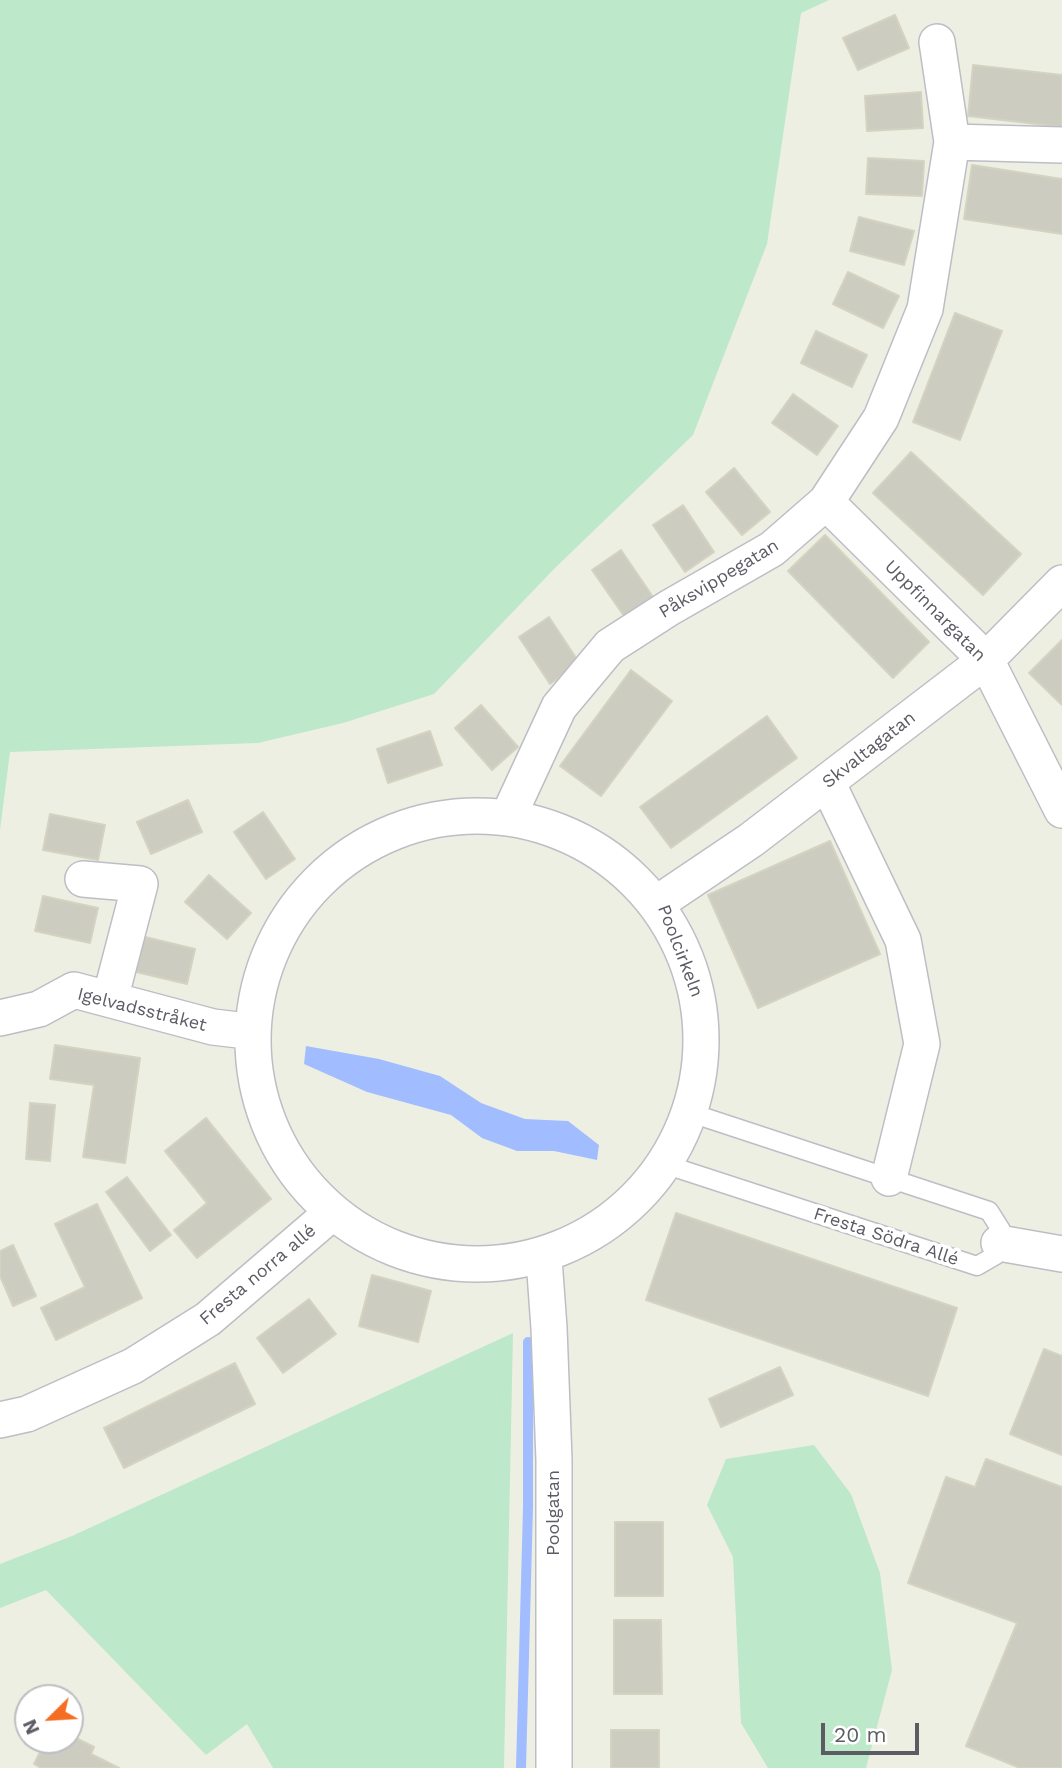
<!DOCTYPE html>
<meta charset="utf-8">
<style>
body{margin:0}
#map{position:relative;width:1062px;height:1768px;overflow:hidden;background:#eeefe3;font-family:"Work Sans",sans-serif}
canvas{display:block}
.north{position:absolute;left:14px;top:1684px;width:70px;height:70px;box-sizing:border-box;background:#fff;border:2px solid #bdbec1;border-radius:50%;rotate:246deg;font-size:19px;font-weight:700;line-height:28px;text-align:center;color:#5b5c64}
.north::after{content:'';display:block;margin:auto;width:24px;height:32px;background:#f46d23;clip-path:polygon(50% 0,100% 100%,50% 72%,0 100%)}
.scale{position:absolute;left:821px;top:1723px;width:98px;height:32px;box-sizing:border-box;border:4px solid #5b5c64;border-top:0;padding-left:9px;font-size:21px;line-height:24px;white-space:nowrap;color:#5b5c64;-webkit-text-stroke:5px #fff;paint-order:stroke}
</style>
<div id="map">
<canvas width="1062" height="1768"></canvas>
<div class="north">N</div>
<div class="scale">20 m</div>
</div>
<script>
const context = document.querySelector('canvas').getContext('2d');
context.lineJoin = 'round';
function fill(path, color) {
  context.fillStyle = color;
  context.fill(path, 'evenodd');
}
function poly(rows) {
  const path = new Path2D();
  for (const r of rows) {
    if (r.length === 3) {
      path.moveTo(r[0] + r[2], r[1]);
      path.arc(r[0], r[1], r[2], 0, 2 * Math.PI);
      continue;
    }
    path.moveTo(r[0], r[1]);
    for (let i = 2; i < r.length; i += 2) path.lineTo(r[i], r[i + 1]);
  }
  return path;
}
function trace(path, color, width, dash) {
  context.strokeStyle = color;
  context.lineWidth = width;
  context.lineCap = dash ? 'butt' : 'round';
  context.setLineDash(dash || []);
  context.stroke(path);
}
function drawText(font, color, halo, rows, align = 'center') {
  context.font = font + ' "Work Sans",sans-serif';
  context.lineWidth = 7;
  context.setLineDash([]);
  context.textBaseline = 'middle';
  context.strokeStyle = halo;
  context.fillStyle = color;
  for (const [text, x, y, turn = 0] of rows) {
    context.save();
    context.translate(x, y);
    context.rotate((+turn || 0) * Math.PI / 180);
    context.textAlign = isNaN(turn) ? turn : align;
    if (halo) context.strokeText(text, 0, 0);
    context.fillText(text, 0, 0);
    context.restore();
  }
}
fill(poly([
 [0,0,829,0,801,13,767,244,693,435,555,568,434,694,343,723,258,743,10,752,0,830],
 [513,1333,504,1768,273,1768,247,1724,206,1755,46,1590,0,1608,0,1564,72,1536],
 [814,1445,851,1494,880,1573,892,1670,866,1768,768,1768,741,1723,733,1557,707,1505,726,1459]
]), '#bde8c9');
fill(poly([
 [306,1046,379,1059,440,1076,481,1103,525,1119,568,1121,599,1145,597,1160,554,1151,517,1151,482,1138,451,1115,367,1092,304,1064]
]), '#a2bdff');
trace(poly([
 [521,1768,528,1507,528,1342]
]), '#a2bdff', 10);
const building = poly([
 [895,15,909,48,858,70,843,38,895,15],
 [973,65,1062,75,1062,127,968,116,973,65],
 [921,92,923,128,867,131,865,96,921,92],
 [868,158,924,161,922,196,866,194,868,158],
 [972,165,1062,179,1062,234,964,219,972,165],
 [859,217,914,231,904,265,850,251,859,217],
 [848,272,899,296,883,328,833,304,848,272],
 [955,313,1002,331,960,440,913,422,955,313],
 [816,331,867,355,852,387,801,363,816,331],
 [793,394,838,426,817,455,772,423,793,394],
 [911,452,1021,554,983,595,873,493,911,452],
 [734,468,770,512,742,535,706,492,734,468],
 [683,505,714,552,685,572,653,525,683,505],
 [825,535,929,642,893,678,788,571,825,535],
 [621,550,653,597,624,616,592,570,621,550],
 [549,617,580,664,550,684,519,637,549,617],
 [1062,640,1062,705,1029,673,1062,640],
 [631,670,672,701,601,796,560,766,631,670],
 [481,705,518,747,492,770,455,728,481,705],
 [767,716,797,758,671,848,640,807,767,716],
 [430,731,442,765,388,783,377,749,430,731],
 [188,800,202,832,151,854,137,822,188,800],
 [263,812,295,859,266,879,234,832,263,812],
 [50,814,105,825,98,860,43,850,50,814],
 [830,841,880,954,758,1008,708,895,830,841],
 [209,875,251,913,227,939,185,902,209,875],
 [43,896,98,908,90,943,35,931,43,896],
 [141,936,195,949,187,984,132,971,141,936],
 [55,1045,140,1058,125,1163,83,1157,94,1085,50,1079,55,1045],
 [30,1103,55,1105,50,1161,26,1159,30,1103],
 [206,1118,271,1199,197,1258,174,1230,207,1203,165,1151,206,1118],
 [127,1177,171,1235,150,1251,106,1192,127,1177],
 [97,1204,142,1298,56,1340,41,1308,85,1287,55,1224,97,1204],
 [676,1213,957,1308,928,1396,646,1300,676,1213],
 [13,1245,36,1296,13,1306,0,1276,0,1251,13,1245],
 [372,1275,431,1291,418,1342,359,1326,372,1275],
 [309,1299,336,1334,283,1373,257,1338,309,1299],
 [1044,1349,1062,1356,1062,1455,1010,1434,1044,1349],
 [235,1363,255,1404,124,1468,104,1428,235,1363],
 [780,1367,793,1395,721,1427,709,1399,780,1367],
 [986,1459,1062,1487,1062,1768,1020,1768,966,1746,1017,1623,908,1583,946,1477,975,1487,986,1459],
 [615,1522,663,1522,663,1596,615,1596,615,1522],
 [614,1620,661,1620,662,1694,614,1694,614,1620],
 [611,1730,659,1730,659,1768,611,1768,611,1730],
 [70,1735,94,1747,91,1754,119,1768,41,1768,34,1764,46,1740,70,1740,70,1735]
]);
fill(building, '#cdccc1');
trace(building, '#d4d3c1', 2);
const service = poly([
 [664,1164,977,1266,996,1255,1001,1230,989,1211,685,1111]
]);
const minor = poly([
 [952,142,1062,145],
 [826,502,986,660,1062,810],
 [827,782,903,940,922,1044,889,1178],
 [509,815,559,707,610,646,669,608,772,549,826,502,881,418,925,309,952,142,937,42],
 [477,1040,224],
 [83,879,140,884,110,999],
 [662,900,751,840,986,660,1062,583],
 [0,1018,39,1009,74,990,213,1027,247,1031],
 [999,1243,1062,1254],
 [544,1259,549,1328,554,1460,554,1768],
 [0,1420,27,1414,133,1366,208,1319,327,1217]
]);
trace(service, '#bdbec5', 21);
trace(minor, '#bdbec5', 38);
trace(service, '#fff', 18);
trace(minor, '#fff', 35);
drawText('18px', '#5b5c64', '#fff', [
 ["Påksvippegatan",719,579,-31],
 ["Uppfinnargatan",935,611,45],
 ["Skvaltagatan",869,750,-38],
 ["Poolcirkeln",680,951,69],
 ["Igelvadsstråket",142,1010,14],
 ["Fresta Södra Allé",886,1237,18],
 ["Fresta norra allé",258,1275,-40],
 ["Poolgatan",554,1513,-90]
]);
</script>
